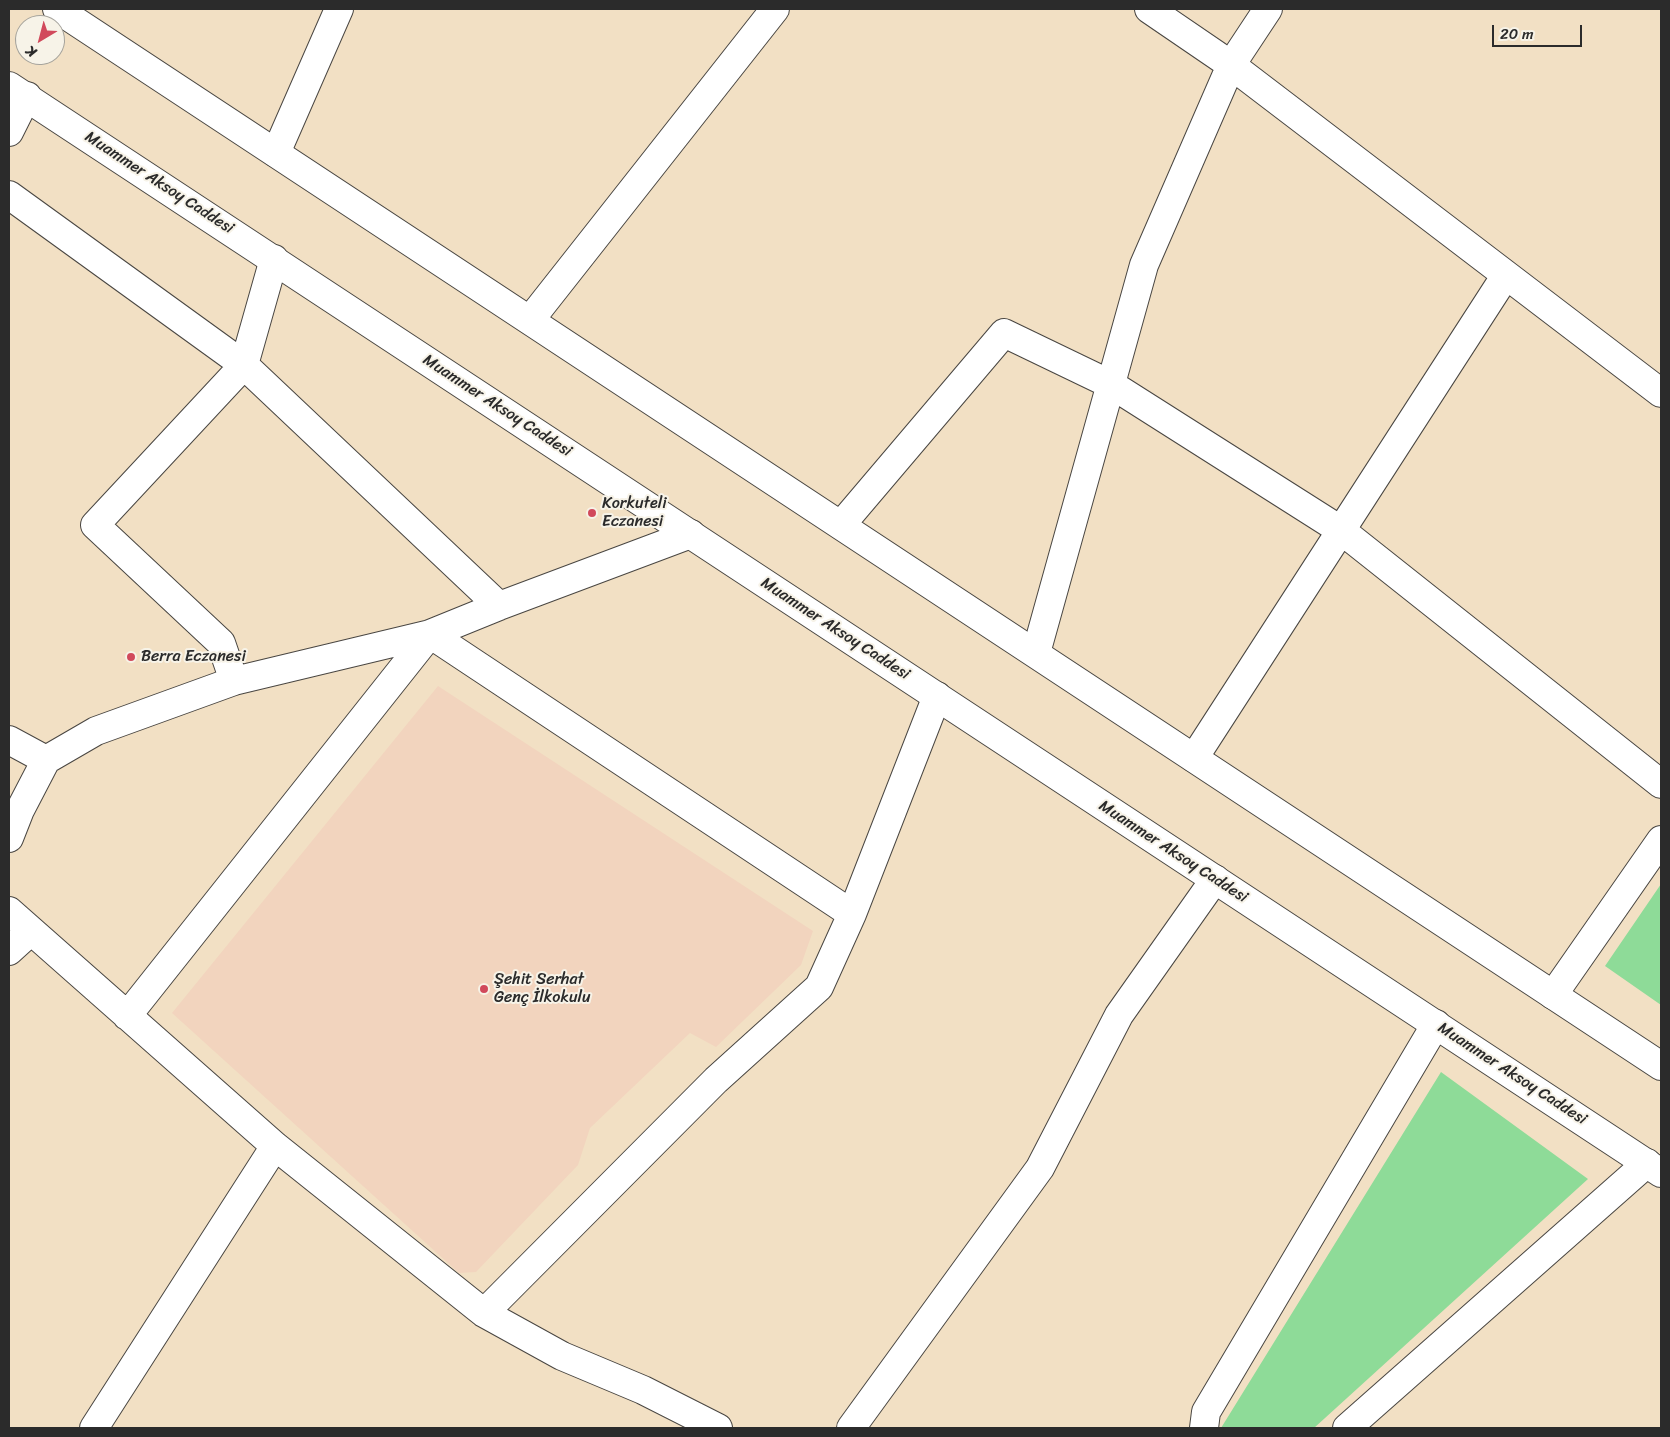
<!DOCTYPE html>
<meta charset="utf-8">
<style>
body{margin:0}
#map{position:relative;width:1670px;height:1437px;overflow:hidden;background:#f2e0c4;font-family:Sriracha,sans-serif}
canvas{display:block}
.frame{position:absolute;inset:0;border:10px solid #2b2b2b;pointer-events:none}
.north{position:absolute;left:15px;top:15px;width:50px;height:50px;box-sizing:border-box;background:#f7f3e8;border:1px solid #a5a39c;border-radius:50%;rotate:217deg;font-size:14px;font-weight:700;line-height:20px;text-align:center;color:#2b2b2b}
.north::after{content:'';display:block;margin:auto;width:18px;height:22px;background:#d1495b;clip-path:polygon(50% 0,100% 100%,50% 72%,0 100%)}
.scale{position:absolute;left:1492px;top:25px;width:90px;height:22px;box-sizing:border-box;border:2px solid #2b2b2b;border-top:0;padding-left:6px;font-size:15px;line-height:18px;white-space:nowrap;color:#2b2b2b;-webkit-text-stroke:4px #f7f3e8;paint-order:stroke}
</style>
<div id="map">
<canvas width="1670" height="1437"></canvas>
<div class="frame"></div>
<div class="north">K</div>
<div class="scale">20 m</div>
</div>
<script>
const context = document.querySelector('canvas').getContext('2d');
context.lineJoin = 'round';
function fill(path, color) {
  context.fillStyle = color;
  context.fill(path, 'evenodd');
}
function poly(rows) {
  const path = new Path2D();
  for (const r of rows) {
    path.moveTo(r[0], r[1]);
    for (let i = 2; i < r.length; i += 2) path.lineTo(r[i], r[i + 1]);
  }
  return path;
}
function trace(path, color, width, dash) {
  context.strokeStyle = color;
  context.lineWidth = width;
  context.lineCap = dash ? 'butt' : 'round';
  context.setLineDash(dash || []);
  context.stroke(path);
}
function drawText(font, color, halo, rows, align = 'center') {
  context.font = font + ' Sriracha,sans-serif';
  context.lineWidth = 4;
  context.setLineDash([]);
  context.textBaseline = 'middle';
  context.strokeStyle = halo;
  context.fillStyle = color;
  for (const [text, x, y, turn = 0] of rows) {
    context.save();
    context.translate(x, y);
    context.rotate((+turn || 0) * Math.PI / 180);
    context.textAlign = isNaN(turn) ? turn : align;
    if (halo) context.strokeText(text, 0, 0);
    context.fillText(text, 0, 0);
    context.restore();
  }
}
fill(poly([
 [438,686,813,931,801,965,716,1047,690,1033,590,1128,578,1165,476,1272,459,1273,172,1013]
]), '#f2d4be');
fill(poly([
 [1661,884,1661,1005,1605,966],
 [1441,1072,1588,1179,1314,1428,1221,1428]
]), '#8edb98');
const minor = poly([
 [1149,9,1231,65,1661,393],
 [9,132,27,96],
 [276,153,339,9],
 [9,195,244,365,274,259],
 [530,320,775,9],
 [841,525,1004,333,1112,385,1342,531,1661,784],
 [1036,653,1144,265,1231,65,1268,9],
 [234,681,221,643,95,525,244,365,499,606],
 [9,740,46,760],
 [1194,758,1506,275],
 [9,838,20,810,46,760,96,731,234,681,430,634,499,606,691,534],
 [9,911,275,1146,484,1313,562,1356,643,1390,718,1428],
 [9,951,31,931],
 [1553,995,1661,840],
 [127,1016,430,634,852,914],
 [484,1313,716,1080,819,987,852,914,937,696],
 [94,1428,275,1146],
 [851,1428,1040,1168,1119,1015,1215,879],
 [1204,1428,1206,1412,1436,1024],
 [1347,1428,1647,1163]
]);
const secondary = poly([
 [57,9,1661,1066],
 [9,86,1661,1173]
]);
trace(minor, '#494642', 30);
trace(secondary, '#494642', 30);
trace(minor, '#fff', 28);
trace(secondary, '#fff', 28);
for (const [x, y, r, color] of [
 [592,513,5,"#d1495b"],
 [131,657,5,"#d1495b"],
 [484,989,5,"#d1495b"]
]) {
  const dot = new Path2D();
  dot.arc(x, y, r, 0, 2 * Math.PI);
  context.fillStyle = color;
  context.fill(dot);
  trace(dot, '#f7f3e8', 2);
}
drawText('16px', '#2b2b2b', '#f7f3e8', [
 ["Muammer Aksoy Caddesi",159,183,33],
 ["Muammer Aksoy Caddesi",497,406,33],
 ["Muammer Aksoy Caddesi",835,629,33],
 ["Muammer Aksoy Caddesi",1173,852,33],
 ["Muammer Aksoy Caddesi",1512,1074,33]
]);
drawText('16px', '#2b2b2b', '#f7f3e8', [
 ["Korkuteli",602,504],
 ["Eczanesi",602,522],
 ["Berra Eczanesi",141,657],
 ["Şehit Serhat",494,980],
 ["Genç İlkokulu",494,998]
], 'left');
</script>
